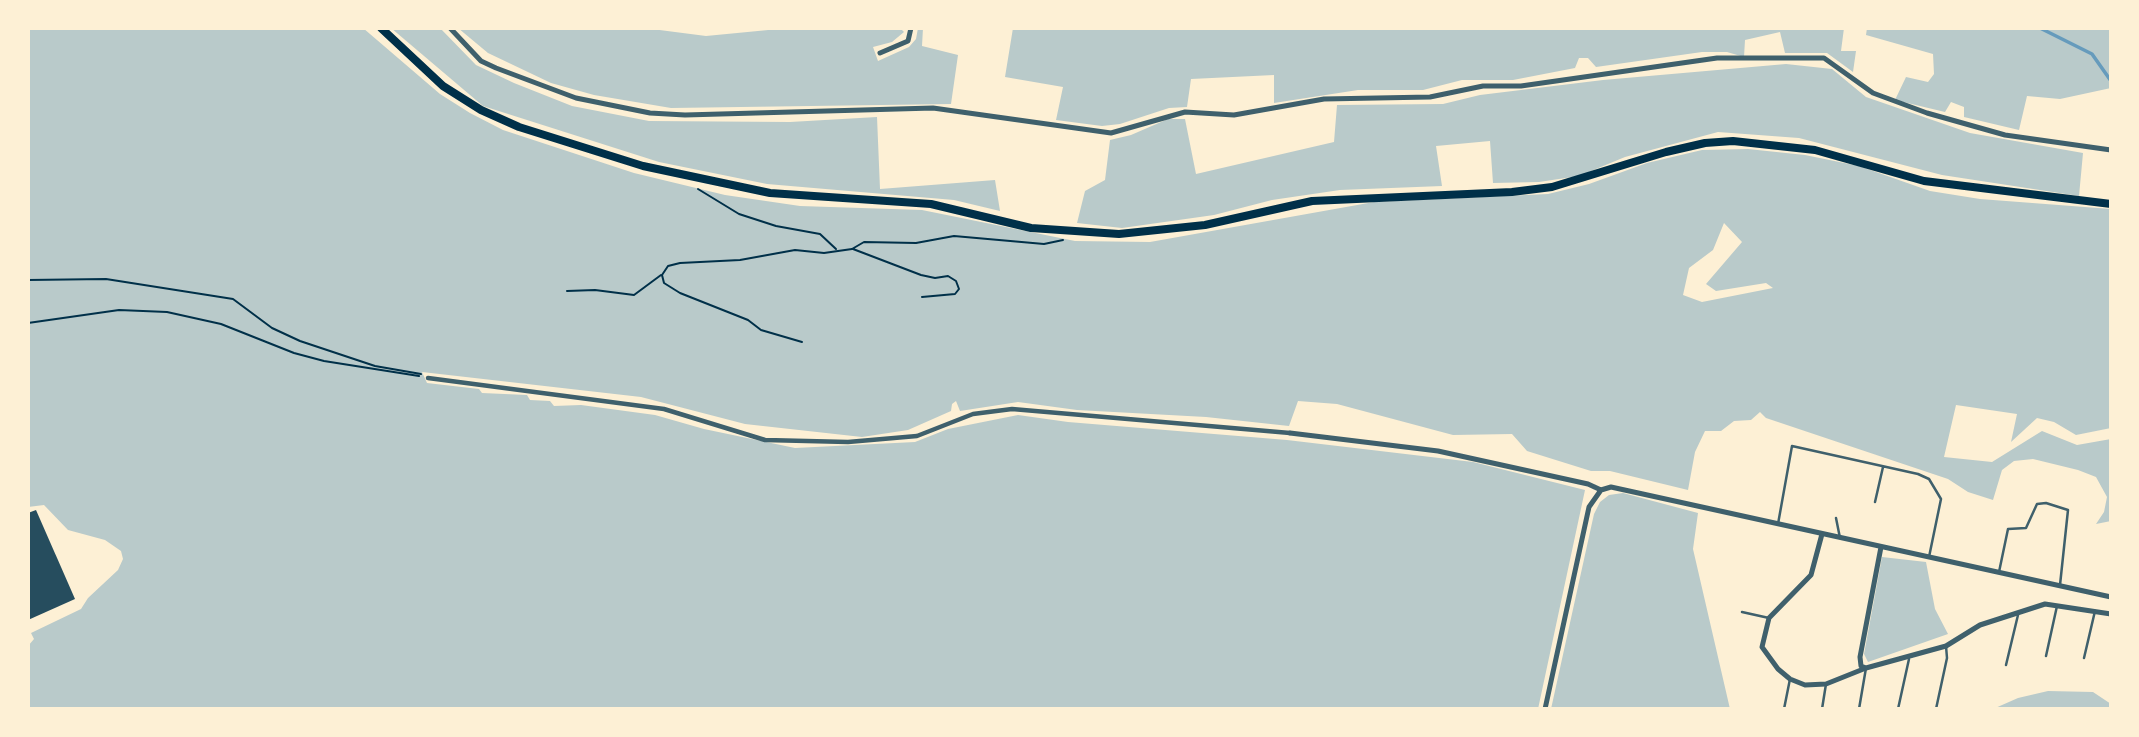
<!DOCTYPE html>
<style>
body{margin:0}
#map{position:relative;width:2139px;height:737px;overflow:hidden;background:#fdf0d5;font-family:"PT Sans Narrow",sans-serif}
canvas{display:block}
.frame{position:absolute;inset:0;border:30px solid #fdf0d5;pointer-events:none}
</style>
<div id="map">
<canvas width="2139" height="737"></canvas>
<div class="frame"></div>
</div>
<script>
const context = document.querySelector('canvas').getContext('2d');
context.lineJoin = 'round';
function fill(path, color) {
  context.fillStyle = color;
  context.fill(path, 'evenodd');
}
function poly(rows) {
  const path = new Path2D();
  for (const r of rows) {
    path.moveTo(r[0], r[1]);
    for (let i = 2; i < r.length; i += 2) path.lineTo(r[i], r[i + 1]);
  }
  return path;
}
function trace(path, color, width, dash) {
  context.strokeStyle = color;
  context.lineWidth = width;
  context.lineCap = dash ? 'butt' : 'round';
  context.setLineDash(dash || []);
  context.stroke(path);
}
fill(poly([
 [28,28,363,28,440,94,470,113,503,130,634,173,725,195,800,206,922,210,1075,241,1150,242,1374,202,1548,194,1589,184,1647,163,1702,150,1748,149,1805,155,1859,166,1930,191,1980,199,2111,209,2111,428,2076,435,2054,422,2037,418,2011,442,2017,414,1956,405,1944,457,1992,462,2042,431,2077,445,2111,439,2111,521,2096,524,2104,512,2107,497,2096,477,2078,470,2033,459,2014,461,2002,470,1993,500,1968,492,1948,479,1766,418,1760,412,1751,420,1734,421,1721,431,1705,431,1695,452,1688,490,1610,471,1591,471,1527,451,1512,434,1453,435,1337,404,1298,401,1289,426,1206,417,1077,410,1018,402,960,411,956,401,952,404,951,411,908,430,862,437,745,424,641,397,422,372,427,383,479,389,482,393,527,395,530,400,550,401,554,406,581,405,655,415,704,429,795,448,915,442,948,429,1018,415,1068,422,1287,440,1473,462,1585,490,1538,709,28,709,28,646,34,639,31,633,81,609,88,598,118,570,123,559,121,551,105,540,68,530,44,505,28,507],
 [1724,223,1742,242,1706,284,1716,291,1766,283,1773,288,1702,302,1683,295,1689,268,1713,250],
 [391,28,440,28,476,65,514,83,572,106,649,121,790,122,877,117,880,189,995,180,1000,211,954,200,767,184,659,162,483,106],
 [458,28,644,28,706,36,789,28,900,28,904,32,892,42,873,47,878,61,909,47,916,39,918,28,923,28,922,46,958,55,951,104,671,108,594,95,551,83,488,53],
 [1013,28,1844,28,1841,51,1856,51,1853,72,1827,53,1785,53,1780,32,1745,40,1744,57,1727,52,1702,52,1596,67,1588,58,1579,58,1575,68,1513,80,1462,80,1423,90,1358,90,1274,103,1274,75,1191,79,1187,107,1169,108,1120,124,1102,126,1056,120,1063,87,1005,77],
 [1867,28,2111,28,2111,88,2060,99,2027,96,2019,130,1964,117,1964,107,1951,102,1945,112,1895,100,1906,77,1928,82,1934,74,1933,54,1866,35],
 [1786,64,1832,69,1866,97,1970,133,2083,153,2079,196,1942,175,1799,138,1718,132,1625,157,1579,176,1539,182,1493,183,1490,141,1436,146,1442,186,1340,190,1272,200,1214,215,1122,228,1077,223,1085,191,1105,180,1110,140,1131,135,1168,119,1185,119,1196,174,1334,142,1337,105,1443,104,1480,95,1603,80],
 [1623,493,1698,513,1693,549,1730,709,1551,709,1594,514,1600,502,1609,495],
 [1882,557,1926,562,1935,609,1948,634,1868,662,1864,654],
 [2048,691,2093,692,2111,704,2111,709,1993,709,2018,698]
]), '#b9caca');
trace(poly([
 [2040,28,2092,54,2111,81]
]), '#669bbc', 3.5);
fill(poly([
 [36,510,75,599,28,620,28,513]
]), '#264d5e');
trace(poly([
 [698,189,739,214,776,226,820,234,836,249],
 [853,249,921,275,935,278,948,276,956,281,959,289,955,294,922,297],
 [28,280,106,279,233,299,272,328,300,341,375,366,421,374],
 [567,291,595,290,634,295,661,275],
 [28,323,119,310,167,312,221,324,294,353,324,361,419,376],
 [802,342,761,330,748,320,680,293,664,283,662,275,668,266,680,263,740,260,795,250,824,253,852,249,864,242,916,243,954,236,1044,244,1063,240]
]), '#003049', 2);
trace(poly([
 [1875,502,1883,467],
 [1836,518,1840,538],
 [1778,524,1792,446,1918,474,1929,479,1941,499,1929,557],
 [1999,572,2008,529,2026,528,2037,504,2046,503,2068,510,2060,585],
 [1742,612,1769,618],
 [2046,656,2057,606],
 [2084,658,2095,611],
 [2006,665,2018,615],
 [1784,709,1790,679],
 [1822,709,1826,684],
 [1859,709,1866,668],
 [1898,709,1909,659],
 [1936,709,1947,658,1946,646]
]), '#3f606c', 2.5);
trace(poly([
 [428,378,664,409,765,440,848,442,917,436,973,414,1012,409,1290,433]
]), '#3f606c', 4.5);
trace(poly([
 [450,28,481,61,496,68,576,98,650,113,685,115,933,108,1111,133,1185,112,1234,115,1324,99,1430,97,1483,86,1521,86,1717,58,1824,58,1873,93,1927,113,2005,135,2111,150],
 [880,53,908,41,911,28],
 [1290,433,1438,451,1588,484,1601,490],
 [1822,534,1811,575,1769,618,1762,647,1778,669,1790,679,1805,685,1826,684,1866,668,1946,646,1980,625,2045,604,2111,614],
 [1866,668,1861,666,1860,657,1881,547],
 [1545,709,1589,507,1601,490,1611,487,2111,597]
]), '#3f606c', 5);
trace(poly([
 [381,28,443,86,481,110,519,127,643,166,770,193,931,204,1031,228,1119,234,1205,225,1312,201,1512,192,1552,187,1666,152,1705,143,1733,141,1815,150,1924,181,2111,204]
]), '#003049', 8);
</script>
